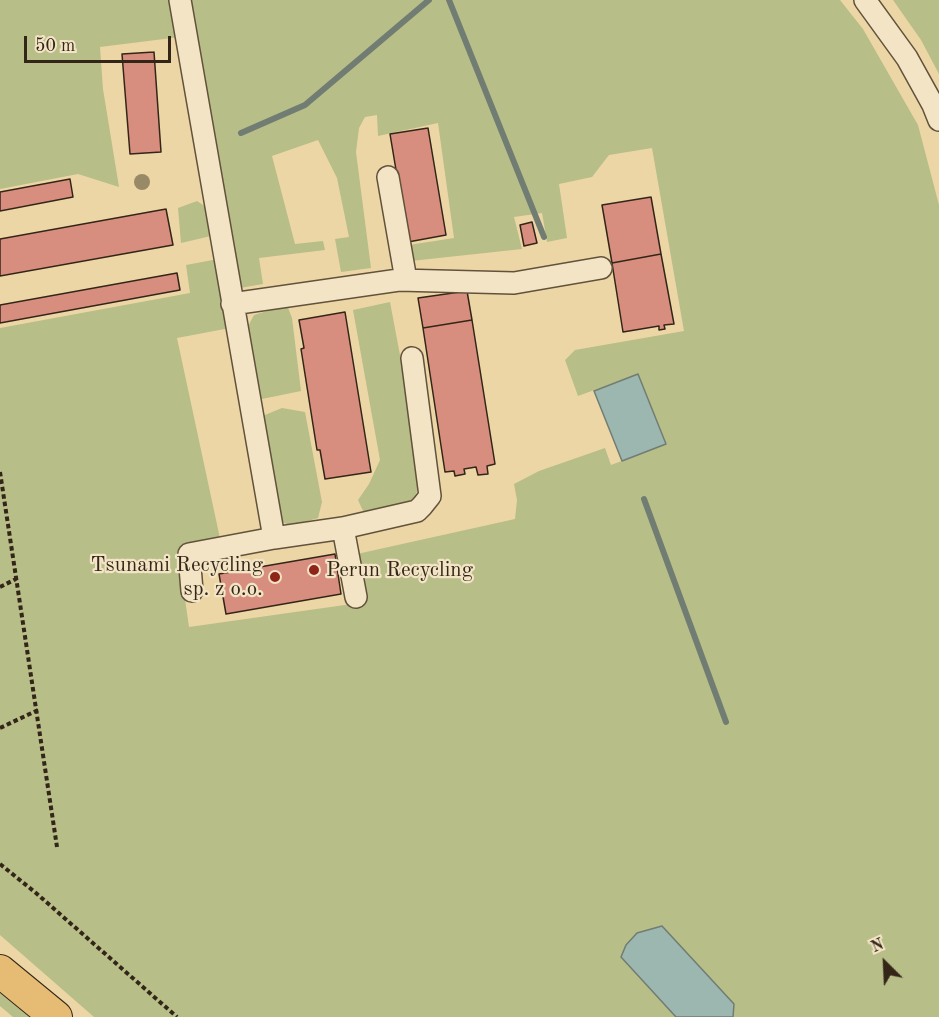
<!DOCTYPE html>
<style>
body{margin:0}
#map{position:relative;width:939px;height:1017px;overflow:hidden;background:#edd6a6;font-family:"Old Standard TT",serif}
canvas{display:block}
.north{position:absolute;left:855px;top:933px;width:60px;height:60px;-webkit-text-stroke:4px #f3e4c5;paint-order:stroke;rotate:336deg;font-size:16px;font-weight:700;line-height:24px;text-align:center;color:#332618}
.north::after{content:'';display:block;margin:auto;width:21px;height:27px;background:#332618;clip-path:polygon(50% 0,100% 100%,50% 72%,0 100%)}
.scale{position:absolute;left:24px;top:36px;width:147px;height:27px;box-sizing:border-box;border:3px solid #332618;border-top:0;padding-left:8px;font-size:18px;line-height:21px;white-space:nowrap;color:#332618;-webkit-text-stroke:4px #f3e4c5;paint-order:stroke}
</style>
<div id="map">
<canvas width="939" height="1017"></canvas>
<div class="north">N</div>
<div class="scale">50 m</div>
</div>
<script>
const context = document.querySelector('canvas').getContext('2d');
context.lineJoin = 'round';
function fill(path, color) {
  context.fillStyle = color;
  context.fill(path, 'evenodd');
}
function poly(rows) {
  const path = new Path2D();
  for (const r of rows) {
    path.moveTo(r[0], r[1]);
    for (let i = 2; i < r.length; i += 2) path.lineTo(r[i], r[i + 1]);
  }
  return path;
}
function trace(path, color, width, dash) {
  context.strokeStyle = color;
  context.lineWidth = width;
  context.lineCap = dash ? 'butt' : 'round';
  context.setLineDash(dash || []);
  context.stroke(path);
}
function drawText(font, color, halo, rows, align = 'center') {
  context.font = font + ' "Old Standard TT",serif';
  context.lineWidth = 4.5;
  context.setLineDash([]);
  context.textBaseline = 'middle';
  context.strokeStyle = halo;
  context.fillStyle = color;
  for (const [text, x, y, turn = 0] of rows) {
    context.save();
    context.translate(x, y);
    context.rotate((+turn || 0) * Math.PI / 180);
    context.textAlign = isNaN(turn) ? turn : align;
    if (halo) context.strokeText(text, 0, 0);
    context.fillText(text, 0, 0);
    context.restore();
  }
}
fill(poly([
 [0,0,173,0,180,37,100,47,103,89,119,187,78,174,0,189],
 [188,0,840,0,863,29,918,125,939,205,939,1017,94,1017,0,935,0,328,190,293,186,265,218,259,230,328,177,338,221,543,178,550,189,627,366,602,357,554,515,519,517,500,514,484,539,471,605,448,611,465,666,444,638,374,578,396,565,360,575,350,684,331,652,148,609,155,592,177,559,184,567,238,547,242,542,213,514,217,522,249,411,261,409,245,454,238,438,123,378,136,377,115,365,117,359,128,356,152,371,268,341,272,335,239,349,237,337,178,318,140,272,156,295,244,323,241,325,250,259,258,263,284,240,288],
 [893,0,939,0,939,74,921,40],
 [197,201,206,207,211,236,181,243,178,208],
 [390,302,423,477,412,503,364,513,358,500,369,484,380,460,353,310],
 [287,305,292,318,301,391,262,399,256,393,245,332,254,315],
 [282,408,305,412,322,502,318,518,291,526,278,520,260,417],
 [0,993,13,1003,29,1017,13,1017,0,1006]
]), '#b7be88');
const water = poly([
 [638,374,666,444,622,461,594,391,638,374],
 [662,926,734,1004,733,1017,676,1017,621,957,626,945,637,933,662,926]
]);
fill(water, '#9bb7af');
trace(water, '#717d73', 1.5);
trace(poly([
 [449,0,544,237],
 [241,133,305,105,429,0],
 [644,499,726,722]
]), '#717d73', 6);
const building = poly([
 [154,52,161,152,130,154,122,54,154,52],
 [428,128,446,235,408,242,390,134,428,128],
 [70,179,73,197,0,211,0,192,70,179],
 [651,197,661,254,612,263,602,205,651,197],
 [166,209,173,245,0,276,0,239,166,209],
 [532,222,537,243,524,246,520,225,532,222],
 [661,254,674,324,664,325,665,329,659,330,659,326,623,332,612,263,661,254],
 [177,273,180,290,0,323,0,305,177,273],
 [467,291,472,320,423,328,418,298,467,291],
 [345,312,371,472,325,479,320,450,317,450,301,349,304,348,299,320,345,312],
 [472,320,495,464,487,466,488,474,478,475,476,467,464,469,465,474,455,476,454,471,445,472,423,328,472,320],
 [335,554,341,594,226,614,219,574,335,554]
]);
fill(building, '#d88e7f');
trace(building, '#332618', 1.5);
const minor = poly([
 [180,0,274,538],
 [865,0,907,58,933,105,939,120],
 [388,177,406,280],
 [232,304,399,280,514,283,601,268],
 [343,528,356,597],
 [192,591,189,554,274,538,343,528,417,511,422,506,430,496,412,358]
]);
const highway = poly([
 [0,971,56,1017]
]);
trace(minor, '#62523c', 24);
trace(highway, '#332618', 34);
trace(poly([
 [0,472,57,847],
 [0,587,16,579],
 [0,728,38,710],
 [0,864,36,893,177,1017]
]), '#332618', 4, [4.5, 3]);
trace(minor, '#f3e4c5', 21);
trace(highway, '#e6bb73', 32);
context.fillStyle = '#998a67';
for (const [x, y] of [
 [142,182]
]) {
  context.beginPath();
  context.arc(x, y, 8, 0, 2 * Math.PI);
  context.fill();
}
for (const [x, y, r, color] of [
 [314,570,6,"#8f2418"],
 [275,577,6,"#8f2418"]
]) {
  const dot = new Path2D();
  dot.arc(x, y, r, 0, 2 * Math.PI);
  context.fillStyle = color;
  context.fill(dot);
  trace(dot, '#f3e4c5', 2);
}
drawText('21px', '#332618', '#f3e4c5', [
 ["Tsunami Recycling",263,565],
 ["sp. z o.o.",263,589],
 ["Perun Recycling",326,570,"left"]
], 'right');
</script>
